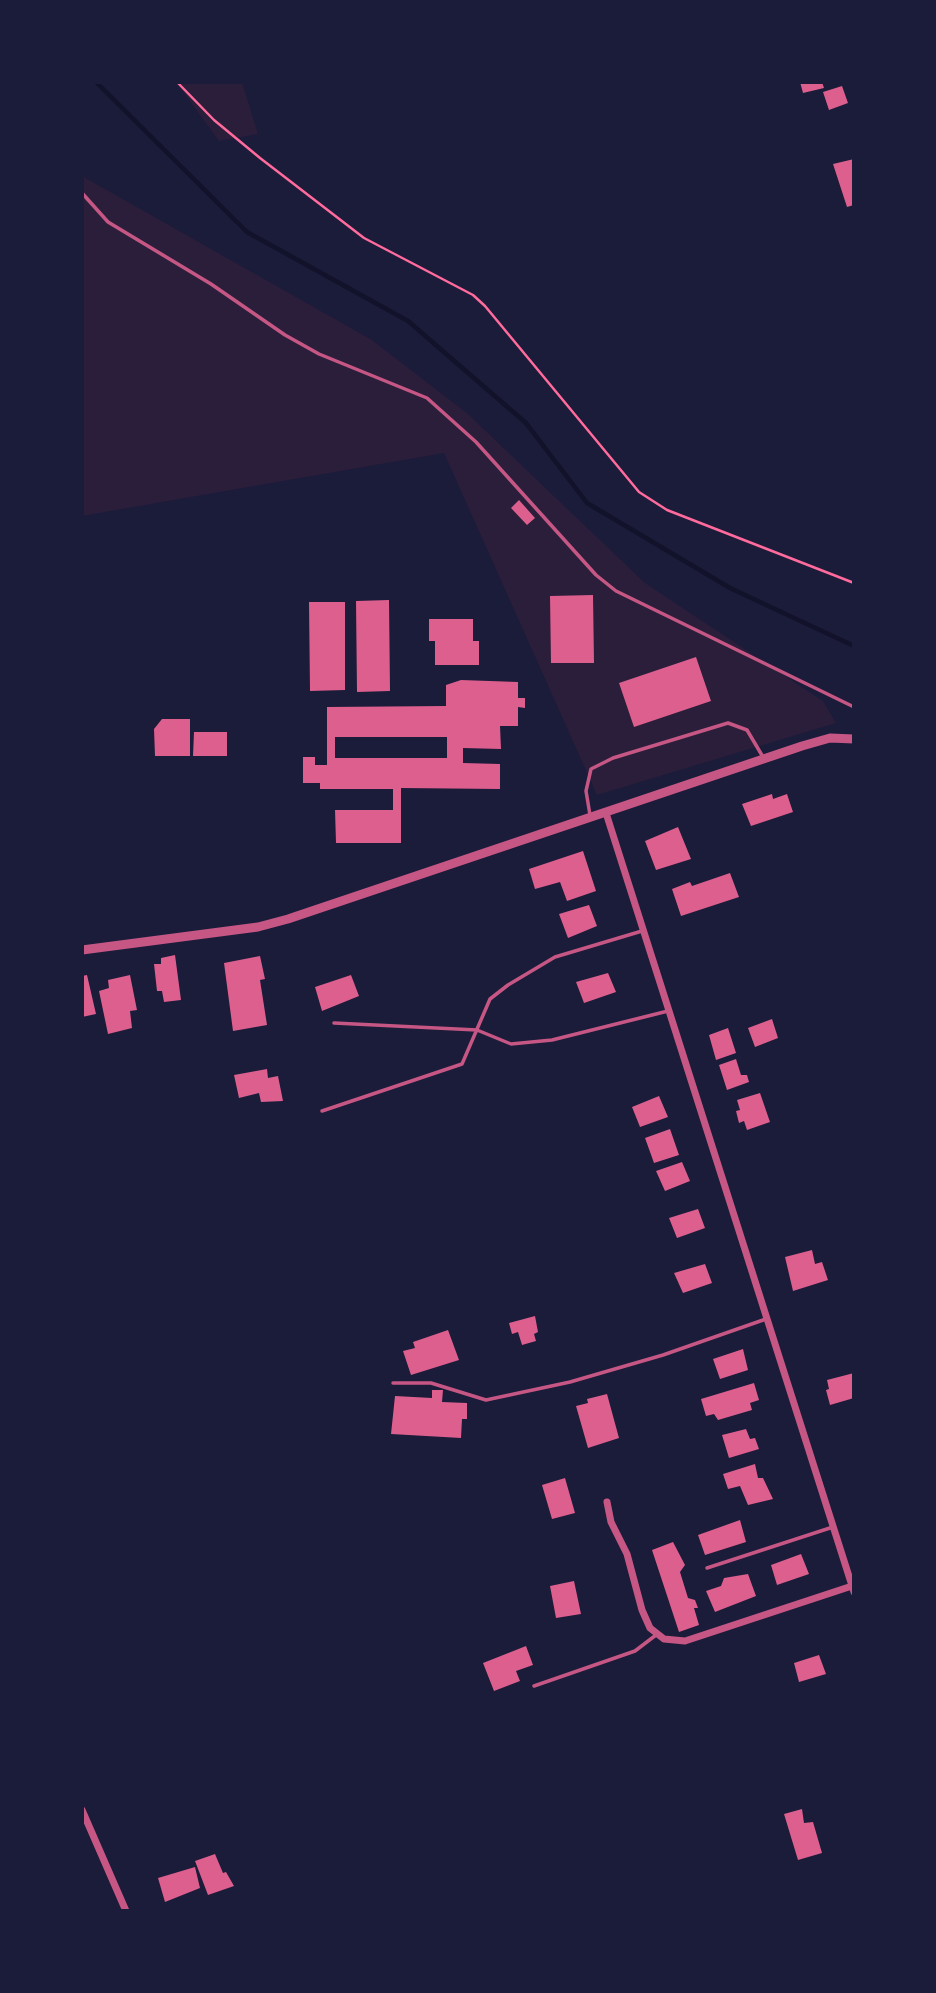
<!DOCTYPE html>
<style>
body{margin:0}
#map{position:relative;width:936px;height:1993px;overflow:hidden;background:#1b1b3a;font-family:"Varela Round",sans-serif}
canvas{display:block}
.frame{position:absolute;inset:0;border:84px solid #1b1b3a;pointer-events:none}
</style>
<div id="map">
<canvas width="936" height="1993"></canvas>
<div class="frame"></div>
</div>
<script>
const context = document.querySelector('canvas').getContext('2d');
context.lineJoin = 'round';
function fill(path, color) {
  context.fillStyle = color;
  context.fill(path, 'evenodd');
}
function poly(rows) {
  const path = new Path2D();
  for (const r of rows) {
    path.moveTo(r[0], r[1]);
    for (let i = 2; i < r.length; i += 2) path.lineTo(r[i], r[i + 1]);
  }
  return path;
}
function trace(path, color, width, dash) {
  context.strokeStyle = color;
  context.lineWidth = width;
  context.lineCap = dash ? 'butt' : 'round';
  context.setLineDash(dash || []);
  context.stroke(path);
}
fill(poly([
 [176,82,242,82,258,134,219,141],
 [82,176,372,340,468,414,645,583,823,701,836,723,597,795,444,453,82,516]
]), '#2a1e3b');
trace(poly([
 [96,82,247,232,408,321,526,423,587,503,730,588,854,646]
]), '#12122b', 4.5);
fill(poly([
 [800,82,822,82,824,88,803,93],
 [842,86,848,103,829,110,823,92],
 [854,159,854,205,847,207,833,164],
 [519,500,535,518,527,525,511,508],
 [593,595,594,663,551,663,550,596],
 [389,600,390,691,357,692,356,601],
 [309,602,345,602,345,690,310,691],
 [429,619,473,619,473,641,479,641,479,665,435,665,435,641,429,641],
 [696,657,711,701,634,727,619,683],
 [461,680,518,682,518,698,525,698,525,708,518,707,518,726,500,726,501,749,463,748,463,763,500,764,500,789,401,788,401,843,336,843,335,810,393,810,393,789,320,789,320,783,303,783,303,757,315,757,315,765,327,765,327,707,446,706,446,685],
 [335,737,447,737,447,758,335,758],
 [162,719,190,719,190,756,155,756,154,729],
 [194,732,227,732,227,756,193,756],
 [772,794,773,799,787,794,793,812,751,826,742,804],
 [678,827,691,859,656,870,645,841],
 [583,851,596,891,567,901,560,882,535,889,529,869],
 [730,873,739,897,681,916,672,889,690,882,692,886],
 [589,905,597,926,568,938,559,914],
 [175,955,181,1000,164,1002,162,991,157,991,154,964,161,964,161,958],
 [260,956,265,979,260,980,267,1025,233,1031,224,963],
 [608,973,616,992,584,1003,576,982],
 [87,975,96,1014,82,1017,82,976],
 [130,975,137,1010,130,1011,132,1028,108,1034,99,991,109,988,108,980],
 [351,975,359,996,322,1011,315,987],
 [772,1019,778,1038,755,1047,748,1028],
 [728,1028,736,1053,716,1060,709,1035],
 [736,1059,741,1075,747,1075,749,1082,727,1090,719,1065],
 [267,1069,268,1078,278,1076,283,1101,261,1102,259,1093,239,1098,234,1075],
 [760,1093,770,1122,747,1130,744,1121,739,1123,736,1111,740,1110,737,1100],
 [659,1096,668,1117,640,1127,632,1107],
 [670,1129,679,1155,654,1163,645,1138],
 [682,1162,690,1181,665,1191,656,1171],
 [698,1209,705,1228,677,1238,669,1218],
 [812,1250,815,1264,822,1262,828,1280,793,1291,785,1257],
 [705,1264,712,1283,683,1293,674,1273],
 [535,1316,538,1332,534,1334,536,1341,522,1345,518,1332,512,1334,509,1323],
 [448,1330,459,1360,411,1375,403,1351,415,1348,413,1342],
 [743,1349,748,1370,720,1379,713,1359],
 [854,1373,854,1398,830,1405,826,1390,829,1389,827,1380],
 [754,1383,759,1400,750,1403,752,1410,718,1420,714,1414,706,1416,701,1399],
 [432,1390,443,1390,442,1402,467,1403,467,1419,462,1419,461,1438,391,1434,395,1396,432,1398],
 [607,1394,619,1438,588,1448,576,1406,588,1403,587,1399],
 [746,1429,750,1439,755,1438,759,1449,729,1458,722,1435],
 [755,1464,758,1478,763,1478,773,1499,748,1505,740,1486,728,1489,723,1474],
 [565,1478,575,1513,552,1519,542,1485],
 [740,1520,746,1542,705,1555,698,1535],
 [673,1542,685,1565,680,1572,688,1598,695,1600,698,1608,694,1608,699,1625,679,1632,652,1550],
 [801,1554,809,1574,777,1585,771,1565],
 [748,1574,756,1596,715,1612,706,1591,721,1586,724,1578],
 [574,1581,581,1614,556,1618,550,1586],
 [526,1646,533,1665,516,1671,520,1681,494,1691,483,1663],
 [819,1655,826,1674,799,1682,794,1663],
 [802,1809,804,1823,813,1822,822,1853,798,1860,784,1814],
 [215,1854,223,1873,226,1872,234,1886,208,1895,195,1861],
 [195,1867,200,1888,165,1902,158,1878]
]), '#dd5f8e');
trace(poly([
 [177,82,214,120,260,158,364,238,473,295,485,306,639,492,667,510,854,583]
]), '#ff6b9d', 2.5);
trace(poly([
 [82,193,108,222,211,284,285,335,319,354,427,398,476,442,596,575,616,591,854,707],
 [590,815,586,791,591,769,613,758,728,723,747,730,763,757],
 [334,1023,477,1030,511,1044,552,1040,668,1011],
 [322,1111,462,1064,490,999,508,985,555,957,642,931],
 [393,1383,431,1383,486,1400,570,1382,663,1355,766,1319],
 [707,1568,833,1527],
 [534,1686,635,1651,656,1635]
]), '#c65784', 3.5);
trace(poly([
 [606,813,854,1592],
 [607,1502,611,1522,627,1554,642,1610,650,1628,664,1639,685,1641,852,1586],
 [82,1810,126,1911]
]), '#c65784', 7);
trace(poly([
 [82,950,258,927,288,919,802,746,830,738,854,739]
]), '#c65784', 9);
</script>
